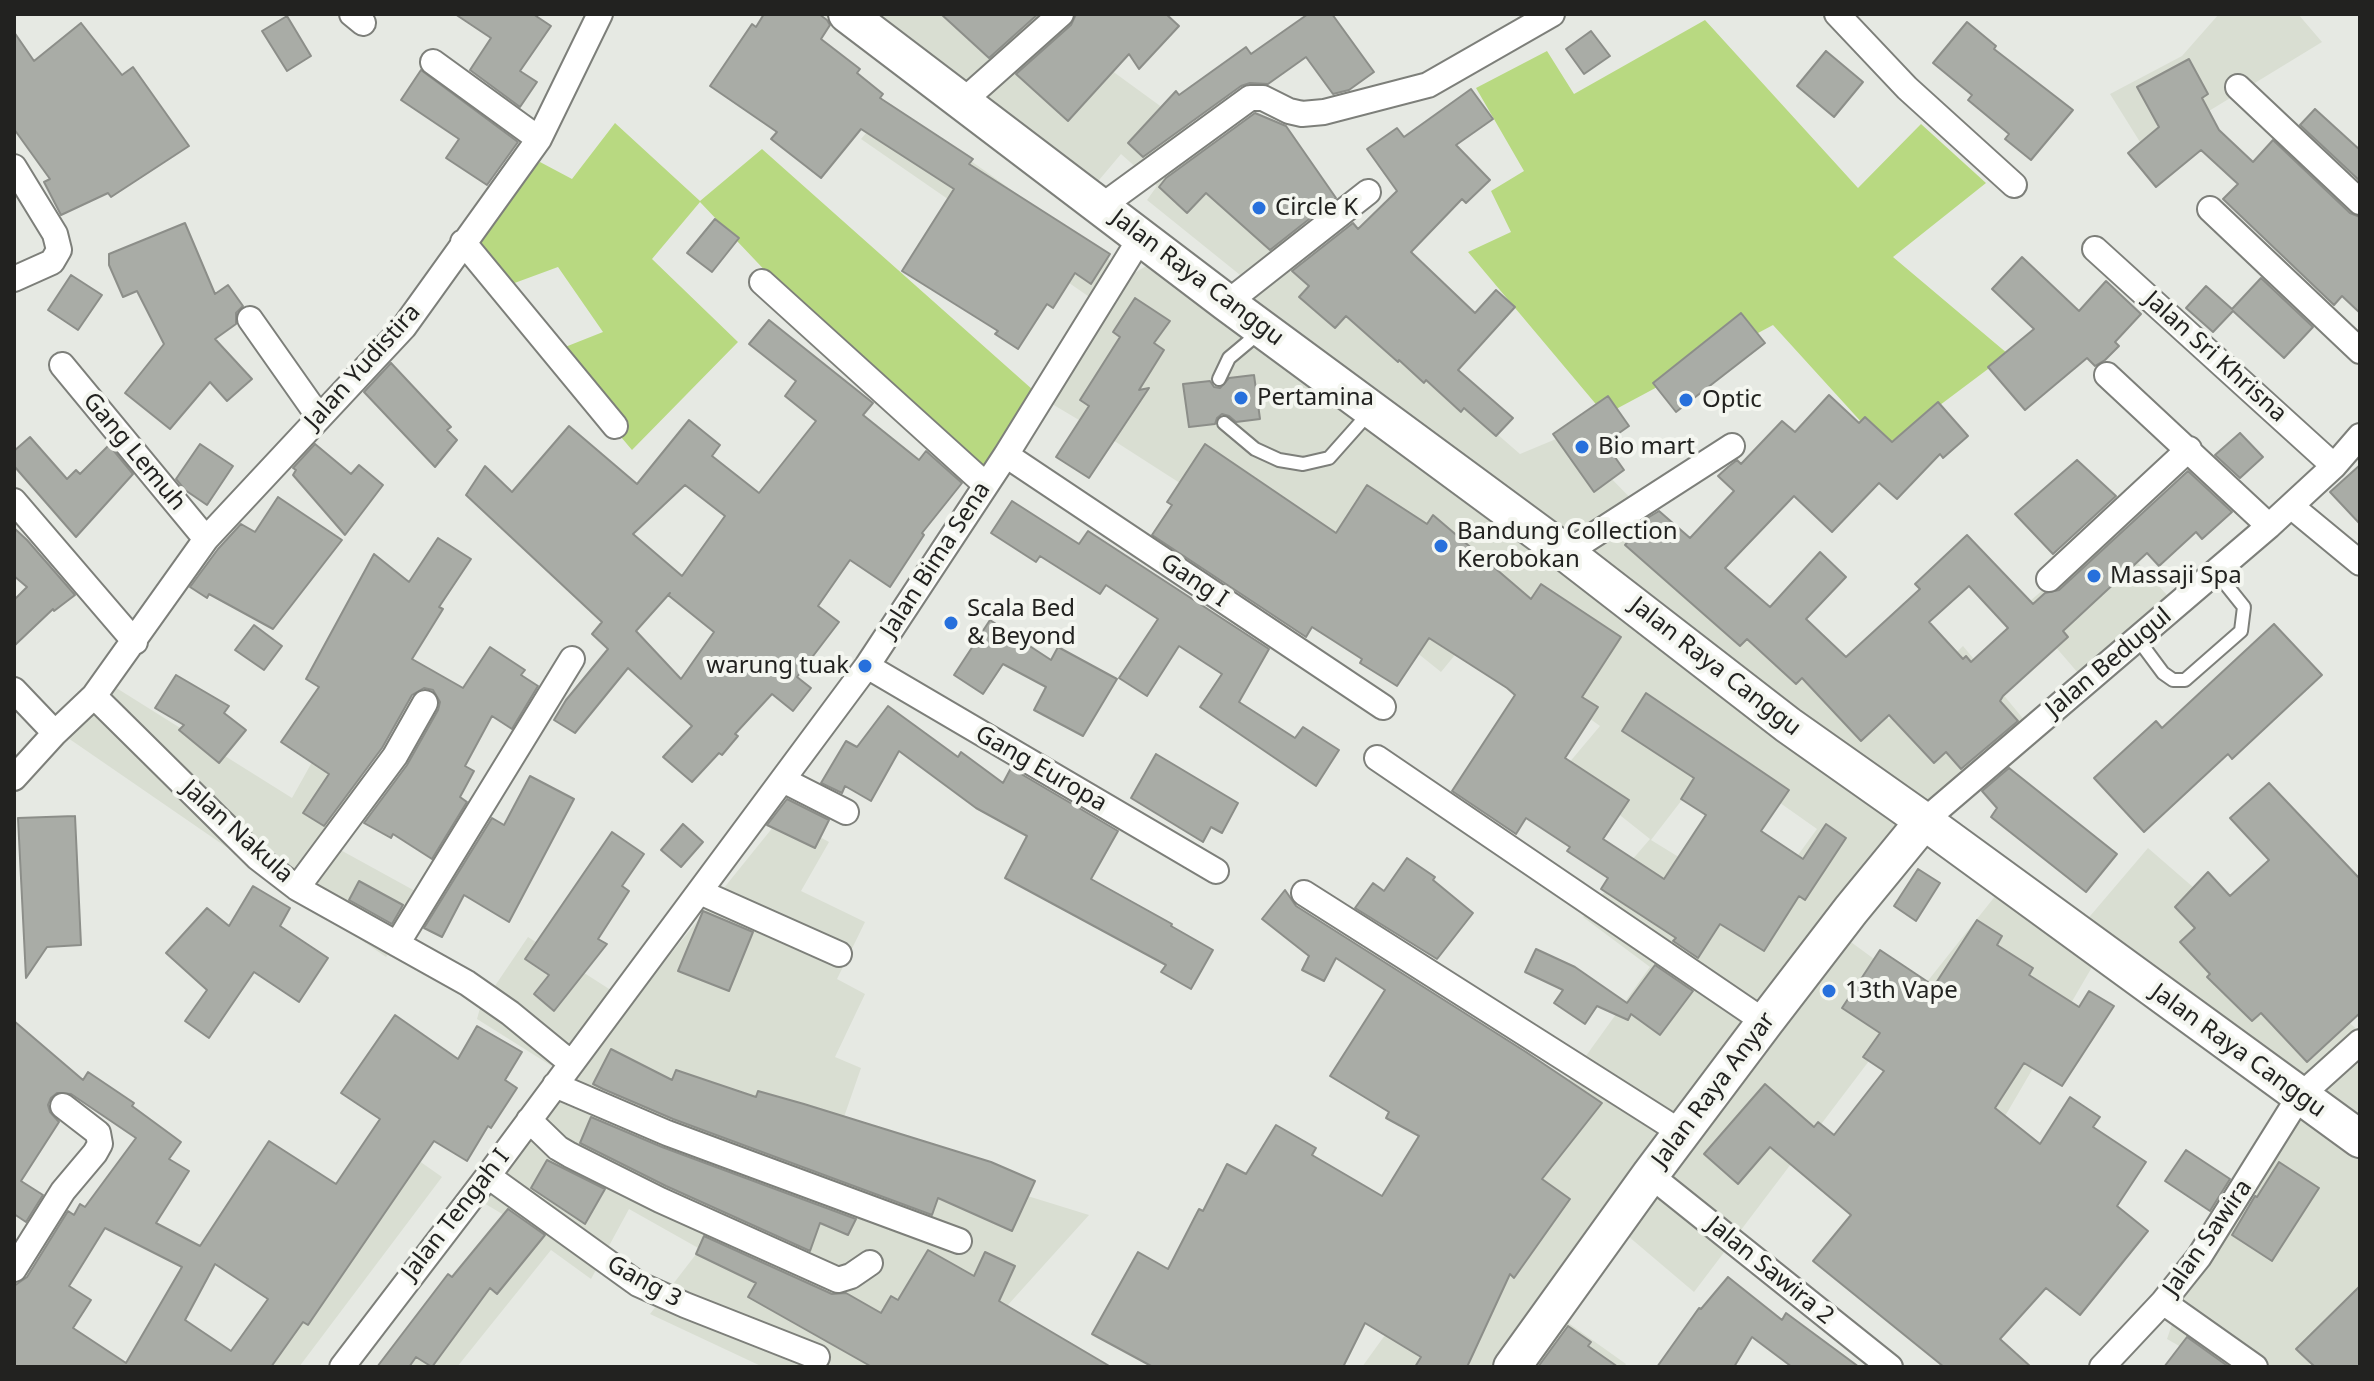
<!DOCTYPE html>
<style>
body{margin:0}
#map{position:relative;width:2374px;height:1381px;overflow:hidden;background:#e6e9e3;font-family:"Noto Sans",sans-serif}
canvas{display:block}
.frame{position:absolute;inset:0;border:16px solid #222220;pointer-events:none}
</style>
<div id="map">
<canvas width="2374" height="1381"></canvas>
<div class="frame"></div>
</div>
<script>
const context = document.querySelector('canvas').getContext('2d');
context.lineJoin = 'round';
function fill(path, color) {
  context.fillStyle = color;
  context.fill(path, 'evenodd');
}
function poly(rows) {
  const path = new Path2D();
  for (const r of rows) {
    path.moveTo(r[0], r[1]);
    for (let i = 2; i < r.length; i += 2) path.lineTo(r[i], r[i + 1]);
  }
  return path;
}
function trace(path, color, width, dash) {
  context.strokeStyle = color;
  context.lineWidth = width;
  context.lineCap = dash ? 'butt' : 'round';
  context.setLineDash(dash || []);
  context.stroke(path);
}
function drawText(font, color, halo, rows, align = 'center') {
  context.font = font + ' "Noto Sans",sans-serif';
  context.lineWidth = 8;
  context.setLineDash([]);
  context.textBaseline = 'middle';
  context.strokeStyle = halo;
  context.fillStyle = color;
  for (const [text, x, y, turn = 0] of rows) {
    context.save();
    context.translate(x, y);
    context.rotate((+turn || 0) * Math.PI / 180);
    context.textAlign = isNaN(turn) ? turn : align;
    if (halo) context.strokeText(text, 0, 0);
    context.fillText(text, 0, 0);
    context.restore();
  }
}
fill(poly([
 [822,14,1034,14,1211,143,1246,181,1320,247,1299,262,1520,454,1568,434,1642,510,1889,719,1963,646,2030,727,1919,829,1840,934,1919,992,2000,890,2068,942,2148,848,2360,1032,2360,1303,2307,1367,2216,1367,2167,1339,2192,1266,2296,1106,2095,962,1994,1135,1872,1057,1694,1292,1615,1225,1550,1310,1626,1364,1624,1367,1362,1367,1650,967,1583,917,1650,839,1563,770,1600,726,1472,634,1441,672,1309,566,1116,442,1042,398,1101,305,861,139,891,104,1131,275,1158,259,1217,309,1255,287,1147,200,1157,186,1121,154,1078,205,910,82],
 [1715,757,1817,829,1760,907,1651,840],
 [2219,14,2298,14,2322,42,2145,150,2110,94,2182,56],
 [2110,532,2176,605,2085,681,2022,608],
 [110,684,292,798,316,755,380,788,335,847,426,897,386,957,68,738],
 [782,816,829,842,801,891,865,922,837,979,865,994,835,1057,861,1068,837,1137,1089,1215,952,1367,763,1367,650,1314,700,1249,629,1209,591,1279,551,1250,457,1367,386,1367,504,1215,472,1196,574,1080,477,1019,480,1008,528,937,631,1003],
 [385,1137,442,1177,299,1367,221,1367]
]), '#d9ded2');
fill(poly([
 [1705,20,1858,188,1921,124,1986,183,1893,257,2008,354,1884,447,1773,325,1605,415,1468,252,1511,232,1491,191,1524,171,1476,88,1547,51,1574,94],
 [615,123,700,201,762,149,1042,398,977,494,700,202,652,259,738,342,632,450,550,353,603,332,558,267,501,288,462,239,540,162,572,179]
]), '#b8d981');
const building = poly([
 [455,14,533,14,551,26,520,71,537,82,520,107,470,70,491,38,455,14],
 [764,14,819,14,827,20,830,25,821,39,860,69,857,73,883,94,880,98,973,159,969,164,1110,254,1091,284,1075,273,1053,308,1047,304,1018,349,995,334,998,331,902,271,954,189,861,129,821,178,771,139,777,132,710,86,752,24,756,27,764,14],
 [941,14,1038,14,989,58,941,14],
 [1076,14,1166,14,1179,26,1139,69,1129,54,1068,121,1016,74,1071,25,1076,14],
 [1308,14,1332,14,1374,72,1349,90,1333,94,1306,57,1268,84,1250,83,1241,86,1143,157,1128,143,1176,91,1179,95,1246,47,1251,54,1308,14],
 [287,16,311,56,287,71,262,31,287,16],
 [1967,22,1996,46,1994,49,2073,110,2031,160,2005,139,2009,134,1968,100,1972,95,1933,63,1967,22],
 [81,23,122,75,133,67,189,146,111,197,108,193,61,215,44,182,50,179,14,129,14,32,34,61,81,23],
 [1591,31,1610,56,1584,74,1566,49,1591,31],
 [1826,51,1863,82,1834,117,1797,86,1826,51],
 [2189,59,2208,94,2202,98,2219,130,2253,162,2273,140,2350,213,2360,217,2360,313,2342,296,2334,305,2223,199,2238,184,2201,150,2156,187,2128,153,2159,127,2137,87,2189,59],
 [421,70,518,142,487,185,446,158,459,139,401,100,421,70],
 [1471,89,1493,119,1456,145,1490,180,1466,203,1462,199,1411,252,1475,313,1496,290,1515,307,1458,370,1513,418,1496,436,1464,408,1461,412,1426,380,1424,383,1399,360,1398,362,1346,316,1335,328,1299,297,1309,286,1292,271,1353,223,1358,229,1397,191,1367,149,1397,128,1404,137,1471,89],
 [2315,109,2360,150,2360,181,2300,125,2315,109],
 [1255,113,1286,126,1336,198,1270,250,1206,193,1187,213,1159,187,1166,178,1255,113],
 [715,219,739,238,712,272,687,253,715,219],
 [185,223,215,294,228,285,243,306,236,313,236,324,215,339,252,379,227,401,210,382,170,429,125,393,164,344,137,291,123,297,109,265,109,254,185,223],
 [2022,257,2079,311,2106,281,2141,314,2115,342,2119,346,2105,360,2095,366,2087,358,2025,410,1988,367,2034,329,1992,289,2022,257],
 [71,275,102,295,78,330,48,310,71,275],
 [2261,278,2313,327,2284,358,2233,311,2213,332,2186,308,2206,286,2232,309,2261,278],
 [1135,298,1170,321,1154,343,1164,350,1139,390,1149,388,1089,478,1056,457,1089,406,1080,400,1120,337,1113,332,1135,298],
 [1741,313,1765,343,1676,412,1653,383,1741,313],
 [769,320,873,403,863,415,919,460,926,451,962,483,922,533,924,535,890,587,850,560,818,606,839,622,797,677,811,688,793,711,772,694,735,734,738,736,722,755,719,753,692,782,663,757,692,726,628,668,575,733,554,720,566,700,608,649,592,634,602,622,466,495,485,466,512,492,569,426,637,484,689,420,720,445,712,456,759,493,816,421,785,396,796,381,749,344,769,320],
 [685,485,725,516,682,576,633,534,685,485],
 [670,593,668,595,714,632,681,679,636,631,670,593],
 [391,363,451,427,447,430,457,440,435,467,364,392,391,363],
 [1254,375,1260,419,1236,422,1229,416,1222,414,1217,418,1215,424,1189,427,1183,384,1210,381,1214,387,1220,388,1229,378,1254,375],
 [1829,395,1859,423,1865,417,1892,442,1938,402,1968,436,1943,458,1940,454,1897,499,1879,483,1832,532,1794,496,1725,568,1770,607,1820,552,1846,577,1806,619,1846,657,1920,589,1915,584,1967,535,2033,604,2045,593,2059,590,2188,471,2232,512,2202,539,2196,532,2159,566,2147,553,2063,631,2068,637,2003,696,2000,701,2018,721,1961,769,1946,752,1934,763,1889,715,1861,741,1802,678,1796,684,1747,639,1740,646,1625,545,1649,517,1659,511,1690,538,1734,491,1718,476,1728,467,1737,460,1741,464,1782,421,1795,432,1829,395],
 [1969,586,2008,628,1971,662,1966,656,1963,659,1929,622,1969,586],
 [1608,396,1629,426,1605,443,1624,470,1594,492,1553,434,1608,396],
 [2240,433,2263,457,2240,478,2215,455,2240,433],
 [30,437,67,479,76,470,80,474,109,445,133,474,76,537,14,466,14,451,30,437],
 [200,444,233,466,207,505,185,490,176,479,200,444],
 [315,444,351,474,359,465,383,485,345,535,293,475,296,470,293,468,315,444],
 [1205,444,1336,533,1367,485,1427,524,1433,515,1531,599,1541,584,1621,637,1582,697,1598,707,1565,758,1629,800,1603,839,1664,879,1706,815,1681,799,1694,778,1622,731,1646,693,1789,790,1761,831,1803,859,1826,824,1846,838,1805,900,1799,896,1764,951,1720,924,1698,958,1673,941,1676,938,1601,889,1608,878,1567,851,1570,847,1526,818,1516,834,1452,791,1515,695,1507,688,1429,638,1397,686,1360,663,1362,659,1312,627,1306,637,1152,535,1172,505,1167,502,1205,444],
 [2077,460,2116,496,2053,554,2015,514,2077,460],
 [2360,465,2360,524,2330,492,2360,465],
 [278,497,342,540,273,629,209,594,207,598,190,587,218,549,241,524,255,532,278,497],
 [1012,501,1079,544,1088,531,1269,649,1239,702,1295,738,1303,727,1339,750,1316,786,1200,707,1222,674,1179,646,1147,696,1119,678,1158,619,1106,585,1100,594,1040,556,1036,562,991,533,1012,501],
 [14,528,27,540,75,595,54,611,53,609,14,646,14,600,27,587,14,576,14,528],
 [438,538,471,559,439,607,443,609,412,659,463,688,490,647,525,670,521,675,538,686,512,729,492,716,465,766,474,771,460,797,467,802,432,859,393,834,391,838,364,823,407,765,438,710,440,702,433,690,424,688,412,695,382,748,324,826,303,813,329,774,281,742,319,687,306,679,374,554,409,582,438,538],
 [990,620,1051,660,1058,647,1117,679,1083,736,1034,710,1046,687,1003,664,983,694,954,675,990,620],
 [2274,624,2322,675,2232,759,2228,754,2144,832,2094,778,2156,721,2162,728,2274,624],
 [254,625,282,646,264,670,235,650,254,625],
 [176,675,229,706,224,713,246,730,219,763,179,730,184,725,155,708,176,675],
 [888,706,958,757,961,752,1003,783,1011,768,1118,831,1091,879,1172,924,1171,926,1213,950,1191,989,1161,972,1166,965,1005,878,1027,836,976,808,899,751,871,801,845,786,842,793,821,783,846,741,857,747,888,706],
 [1156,754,1238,803,1222,833,1211,827,1203,842,1131,798,1156,754],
 [2009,768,2117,854,2086,892,1991,817,1997,808,1982,791,2009,768],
 [530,776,574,799,509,922,464,895,442,937,424,928,492,818,504,825,530,776],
 [2269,783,2360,879,2360,1013,2307,1062,2261,1013,2252,1021,2207,977,2210,974,2180,942,2195,928,2175,907,2208,872,2230,896,2269,860,2230,818,2269,783],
 [787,799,829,820,815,848,767,825,787,799],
 [75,816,81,945,47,947,26,978,18,818,75,816],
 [683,824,703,842,681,867,661,850,683,824],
 [612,832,644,854,622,886,629,891,598,939,607,944,554,1011,534,994,549,975,525,959,612,832],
 [1407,858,1435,877,1433,880,1473,913,1437,959,1355,908,1373,883,1384,891,1407,858],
 [1918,869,1940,883,1916,921,1894,906,1918,869],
 [359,881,403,905,392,924,349,900,359,881],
 [253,886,290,908,280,926,328,958,299,1002,254,972,209,1038,185,1021,207,990,166,953,207,908,229,926,253,886],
 [1285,890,1296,906,1526,1052,1602,1103,1542,1179,1570,1199,1514,1278,1510,1274,1467,1367,1415,1367,1421,1357,1365,1323,1343,1367,1153,1367,1092,1334,1138,1252,1168,1269,1199,1209,1203,1211,1227,1164,1246,1174,1276,1125,1316,1148,1312,1155,1382,1196,1419,1136,1386,1118,1389,1112,1330,1076,1385,990,1336,958,1324,981,1302,970,1309,956,1262,919,1285,890],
 [703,911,753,932,729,991,678,971,703,911],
 [1977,920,2002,936,1997,945,2033,968,2029,975,2079,1007,2089,991,2114,1006,2062,1086,2024,1063,1995,1108,2040,1144,2070,1097,2100,1117,2093,1127,2146,1162,2117,1206,2148,1231,2080,1315,2046,1288,2000,1339,2031,1367,1944,1367,1813,1261,1851,1215,1770,1147,1738,1184,1704,1154,1765,1084,1814,1127,1818,1122,1834,1135,1884,1071,1863,1057,1880,1033,1842,1008,1880,950,1934,986,1977,920],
 [1536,949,1575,967,1627,1003,1655,965,1693,991,1660,1035,1631,1014,1628,1020,1597,1006,1585,1024,1554,1003,1563,990,1525,972,1536,949],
 [395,1015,458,1059,477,1026,522,1052,505,1080,517,1088,491,1128,488,1126,467,1161,434,1141,308,1325,303,1322,271,1367,14,1367,14,1286,27,1277,68,1211,74,1215,80,1204,85,1207,136,1138,71,1094,57,1093,51,1098,48,1105,50,1112,59,1122,21,1181,43,1195,26,1222,14,1214,14,1021,83,1080,88,1072,134,1103,132,1106,181,1142,169,1159,189,1171,156,1223,200,1246,269,1141,336,1184,380,1119,341,1093,395,1015],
 [105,1228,182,1267,126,1363,73,1328,91,1300,69,1286,105,1228],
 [215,1264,268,1299,231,1351,185,1320,215,1264],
 [611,1049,672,1080,676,1070,756,1097,758,1091,804,1104,991,1162,1035,1181,1012,1231,938,1198,932,1215,673,1119,603,1089,593,1084,611,1049],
 [591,1117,662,1147,856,1219,848,1235,820,1223,810,1251,666,1186,580,1143,591,1117],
 [2186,1150,2230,1179,2210,1211,2165,1181,2186,1150],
 [547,1160,605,1189,585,1224,531,1188,547,1160],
 [2279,1162,2319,1188,2272,1261,2232,1235,2255,1196,2257,1197,2279,1162],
 [508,1209,545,1235,497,1294,490,1288,432,1367,416,1357,409,1367,377,1367,448,1274,452,1277,508,1209],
 [704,1236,832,1294,846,1293,881,1313,891,1296,898,1300,928,1250,974,1276,985,1252,1015,1266,999,1301,1111,1367,872,1367,748,1297,756,1283,696,1254,704,1236],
 [1728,1277,1782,1320,1786,1313,1859,1367,1792,1367,1752,1337,1734,1367,1657,1367,1699,1308,1701,1309,1728,1277],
 [2360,1286,2360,1367,2315,1367,2296,1349,2360,1286],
 [1568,1326,1591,1342,1588,1346,1618,1367,1538,1367,1568,1326],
 [2187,1337,2229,1367,2164,1367,2187,1337]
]);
fill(building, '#a9aca6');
trace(building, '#8c8e89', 2);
const lane = poly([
 [1219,379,1229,358,1260,332],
 [1224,423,1255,449,1279,460,1303,464,1329,458,1369,413],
 [2137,638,2163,673,2173,680,2185,680,2241,631,2244,607,2216,572]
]);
const street = poly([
 [352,14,363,23],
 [1837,14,1907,88,2014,185],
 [433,62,539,139],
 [2238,87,2360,202],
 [961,103,1061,14],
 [14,167,55,234,59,250,52,262,14,279],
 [1102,206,1250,98,1263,98,1289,111,1302,114,1324,112,1428,85,1552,14],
 [2210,209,2360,351],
 [463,242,615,426],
 [2095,249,2334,466],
 [762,282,986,485],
 [1227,303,1368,192],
 [250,319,319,417],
 [62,365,206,539],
 [2107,375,2269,526],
 [1006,455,1383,707],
 [14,501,135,642],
 [2291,506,2360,563],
 [1566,553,1732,446],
 [2049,579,2189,449],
 [867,666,1216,871],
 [14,690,55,733],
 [94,696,258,858,297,888,467,983,510,1013,571,1063],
 [1377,758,1765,1022],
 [14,778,55,733,94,696,206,539,404,327,539,139,600,14],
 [783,780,846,812],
 [1924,821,2269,526,2334,466,2360,436],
 [297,888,395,756,425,703],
 [700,892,839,954],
 [1304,893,1682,1133],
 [397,944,572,659],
 [555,1085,667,1133,959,1241],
 [529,1120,558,1148,570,1155,660,1200,838,1280,851,1276,870,1263],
 [1650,1175,1890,1367],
 [488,1176,638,1284,685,1305,817,1357],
 [14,1269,63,1191,95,1153,100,1144,98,1133,63,1106],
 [2163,1302,2255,1367],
 [342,1367,488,1176,867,666,1006,455,1141,237],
 [2102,1367,2163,1302,2199,1257,2299,1097,2360,1042]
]);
const secondary = poly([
 [847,14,1227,303,1566,553,1788,725,1924,821,2360,1139],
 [1512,1367,1650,1175,1765,1022,1851,910,1924,821]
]);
trace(lane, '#7d7f7a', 16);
trace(street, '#7d7f7a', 28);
trace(secondary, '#7d7f7a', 40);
trace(lane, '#fff', 12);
trace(street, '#fff', 24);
trace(secondary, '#fff', 36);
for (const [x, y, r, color] of [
 [1259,208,8,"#2770dc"],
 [1241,398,8,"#2770dc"],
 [1686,400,8,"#2770dc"],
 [1582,447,8,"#2770dc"],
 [1441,546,8,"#2770dc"],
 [2094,576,8,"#2770dc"],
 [951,623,8,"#2770dc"],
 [865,666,8,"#2770dc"],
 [1829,991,8,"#2770dc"]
]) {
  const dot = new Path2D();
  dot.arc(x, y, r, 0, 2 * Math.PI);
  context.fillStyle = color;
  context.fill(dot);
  trace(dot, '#f4f6f0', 3);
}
drawText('24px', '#222220', '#f4f6f0', [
 ["Circle K",1275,208],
 ["Pertamina",1257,398],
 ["Optic",1702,400],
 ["Bio mart",1598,447],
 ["Bandung Collection",1457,532],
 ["Kerobokan",1457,560],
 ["Massaji Spa",2110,576],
 ["Scala Bed",967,609],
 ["& Beyond",967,637],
 ["warung tuak",849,666,"right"],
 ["13th Vape",1845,991]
], 'left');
drawText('24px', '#222220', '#f4f6f0', [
 ["Jalan Raya Canggu",1197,278,37],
 ["Jalan Sri Khrisna",2215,357,42],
 ["Jalan Yudistira",363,367,-48],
 ["Gang Lemuh",134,452,50],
 ["Jalan Bima Sena",936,560,-57],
 ["Gang I",1194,581,34],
 ["Jalan Bedugul",2109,663,-40],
 ["Jalan Raya Canggu",1715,667,38],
 ["Gang Europa",1041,769,30],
 ["Jalan Nakula",237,832,42],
 ["Jalan Raya Canggu",2238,1051,36],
 ["Jalan Raya Anyar",1714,1090,-53],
 ["Jalan Tengah I",456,1215,-52],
 ["Jalan Sawira",2208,1238,-55],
 ["Jalan Sawira 2",1770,1271,39],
 ["Gang 3",644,1282,29]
]);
</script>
